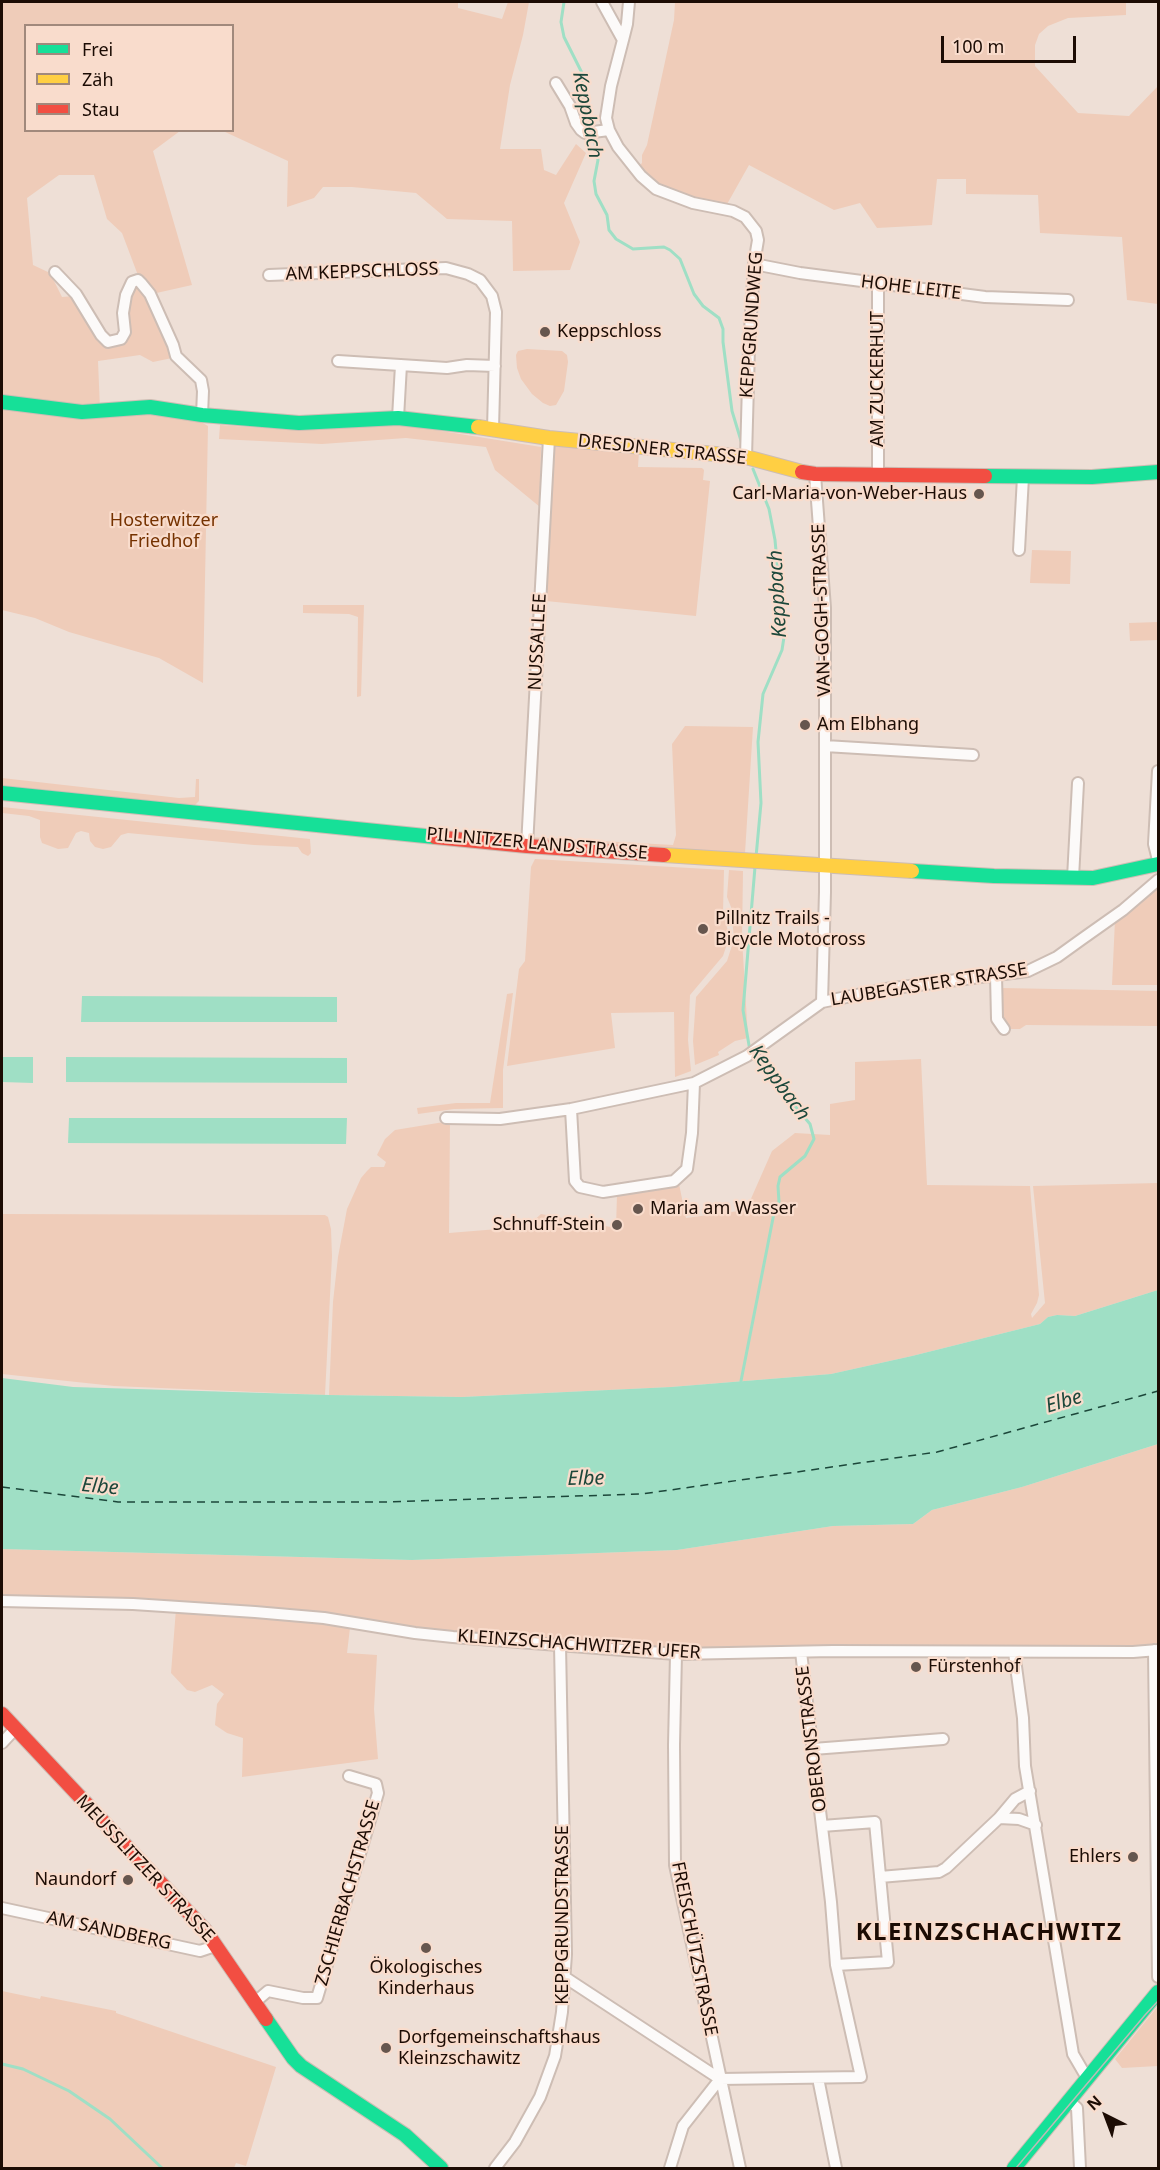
<!DOCTYPE html>
<meta charset="utf-8">
<style>
body{margin:0}
#map{position:relative;width:1160px;height:2170px;overflow:hidden;background:#eedfd6;font-family:"Noto Sans",sans-serif}
canvas{display:block}
.frame{position:absolute;inset:0;border:3px solid #1c0c04;pointer-events:none}
.legend{position:absolute;left:24px;top:24px;width:210px;height:108px;box-sizing:border-box;background:#f9dccc;border:2px solid #a1897c;margin:0;padding:8px 10px;list-style:none;font-size:18px;color:#1c0c04}
.legend li{display:flex;align-items:center;gap:12px;height:30px}
.legend b{width:30px;border:2px solid #a1897c}
.north{position:absolute;left:1076px;top:2086px;width:60px;height:60px;-webkit-text-stroke:4px #f9dccc;paint-order:stroke;rotate:318deg;font-size:16px;font-weight:700;line-height:24px;text-align:center;color:#1c0c04}
.north::after{content:'';display:block;margin:auto;width:21px;height:27px;background:#1c0c04;clip-path:polygon(50% 0,100% 100%,50% 72%,0 100%)}
.scale{position:absolute;left:941px;top:36px;width:135px;height:27px;box-sizing:border-box;border:3px solid #1c0c04;border-top:0;padding-left:8px;font-size:18px;line-height:21px;white-space:nowrap;color:#1c0c04;-webkit-text-stroke:4px #f9dccc;paint-order:stroke}
</style>
<div id="map">
<canvas width="1160" height="2170"></canvas>
<div class="frame"></div>
<ul class="legend">
<li><b style="height:8px;background:#16e098"></b>Frei</li>
<li><b style="height:8px;background:#ffcf43"></b>Zäh</li>
<li><b style="height:8px;background:#f24e42"></b>Stau</li>
</ul>
<div class="north">N</div>
<div class="scale">100 m</div>
</div>
<script>
const context = document.querySelector('canvas').getContext('2d');
context.lineJoin = 'round';
function fill(path, color) {
  context.fillStyle = color;
  context.fill(path, 'evenodd');
}
function poly(rows) {
  const path = new Path2D();
  for (const r of rows) {
    path.moveTo(r[0], r[1]);
    for (let i = 2; i < r.length; i += 2) path.lineTo(r[i], r[i + 1]);
  }
  return path;
}
function trace(path, color, width, dash) {
  context.strokeStyle = color;
  context.lineWidth = width;
  context.lineCap = dash ? 'butt' : 'round';
  context.setLineDash(dash || []);
  context.stroke(path);
}
function drawText(font, color, halo, rows, align = 'center') {
  context.font = font + ' "Noto Sans",sans-serif';
  context.lineWidth = 4.5;
  context.setLineDash([]);
  context.textBaseline = 'middle';
  context.strokeStyle = halo;
  context.fillStyle = color;
  for (const [text, x, y, turn = 0] of rows) {
    context.save();
    context.translate(x, y);
    context.rotate((+turn || 0) * Math.PI / 180);
    context.textAlign = isNaN(turn) ? turn : align;
    if (halo) context.strokeText(text, 0, 0);
    context.fillText(text, 0, 0);
    context.restore();
  }
}
fill(poly([
 [2,2,458,2,458,8,502,19,508,2,529,2,523,35,510,85,500,149,541,149,544,170,556,175,576,144,586,153,564,203,580,242,570,270,513,271,512,221,447,219,416,193,352,187,323,187,314,198,287,207,288,161,223,131,232,130,232,26,26,26,26,130,180,131,153,151,192,285,152,294,139,278,122,233,107,219,94,175,59,175,27,198,33,265,50,273,62,297,74,296,92,325,90,329,95,329,99,337,123,340,125,311,135,285,139,285,145,294,172,358,153,362,140,355,98,361,100,409,2,399],
 [675,2,1126,2,1126,15,1068,18,1048,26,1039,34,1035,45,1035,66,1078,113,1129,116,1158,86,1158,304,1127,300,1122,237,1040,233,1038,195,966,194,966,179,937,179,932,225,877,228,860,203,834,210,749,165,726,206,714,205,658,186,638,167,642,163,642,155,647,145,674,20],
 [527,349,562,351,567,355,568,362,564,391,556,405,550,406,543,403,532,394,521,379,517,368,516,355,518,351],
 [2,406,150,412,201,422,208,426,203,683,159,658,69,632,35,618,2,610],
 [220,425,292,430,404,425,541,447,540,507,495,470,486,447,406,438,322,444,219,439],
 [554,445,639,451,638,467,702,468,704,470,703,480,710,481,696,616,546,601],
 [1032,550,1071,551,1070,584,1030,583],
 [303,605,364,605,361,696,357,697,358,617,349,614,303,613],
 [1158,622,1158,640,1130,641,1129,623],
 [685,726,753,727,745,853,533,840,530,837,673,845,676,835,672,744],
 [2,778,179,798,195,797,196,779,199,779,199,801,195,805,2,785],
 [2,807,310,839,311,853,308,856,302,853,298,847,254,845,128,833,121,835,111,847,103,849,95,847,90,841,89,833,81,831,76,833,68,848,58,849,42,843,40,837,40,820,29,816,2,813],
 [535,859,724,870,723,913,728,931,728,941,723,956,690,995,688,1040,691,1071,675,1077,674,1012,611,1013,615,1048,507,1066,519,969,525,961,531,867],
 [729,870,743,871,742,939,748,1038,735,1041,718,1052,719,1055,695,1065,693,1041,696,997,727,961,734,939,731,907,727,897],
 [1156,889,1158,891,1158,985,1112,985,1115,920],
 [1002,988,1158,991,1158,1026,1026,1025,1020,1029,1010,1029,1001,1017],
 [513,993,503,1070,503,1108,454,1109,418,1114,417,1108,456,1103,490,1103,507,994],
 [921,1059,927,1185,1030,1186,1039,1295,1037,1303,1031,1314,1032,1318,1045,1303,1033,1186,1158,1183,1158,1290,1075,1316,1057,1315,1048,1317,1040,1324,912,1356,831,1374,671,1387,462,1397,329,1395,333,1302,338,1257,347,1209,361,1178,367,1171,371,1167,384,1167,386,1162,377,1155,385,1139,395,1130,450,1121,449,1233,498,1229,507,1223,530,1224,541,1214,616,1228,617,1194,679,1184,686,1218,746,1210,772,1151,795,1133,830,1135,830,1104,855,1100,855,1062],
 [2,1214,325,1215,328,1217,331,1229,332,1256,325,1395,114,1386,2,1374],
 [1158,1444,1158,1647,1012,1650,1009,1646,997,1649,896,1645,675,1650,2,1598,2,1549,412,1560,677,1550,833,1526,913,1524,932,1510,1022,1487],
 [176,1609,319,1622,350,1628,347,1653,377,1655,374,1709,378,1759,242,1777,243,1738,227,1733,215,1725,217,1704,224,1694,212,1685,195,1692,187,1690,171,1673],
 [2,1991,40,1999,41,1996,116,2011,116,2013,276,2067,246,2166,236,2163,234,2168,2,2168],
 [1158,2006,1158,2066,1122,2068,1115,2059]
]), '#efccb9');
fill(poly([
 [82,996,337,997,337,1022,81,1022],
 [2,1057,33,1057,33,1083,2,1082],
 [66,1057,347,1058,347,1083,66,1082],
 [69,1118,347,1118,346,1144,68,1143],
 [1158,1290,1158,1444,1022,1487,932,1510,913,1524,833,1526,677,1550,412,1560,2,1549,2,1378,73,1387,329,1395,462,1397,671,1387,831,1374,912,1356,1040,1324,1048,1317,1057,1315,1075,1316]
]), '#9fdfc5');
trace(poly([
 [564,2,561,22,564,37,582,73,584,87,583,103,593,132,598,160,594,181,596,194,607,215,609,230,616,239,633,249,664,247,670,250,680,259,694,294,703,306,719,318,723,329,723,342,732,411,742,444],
 [753,469,769,509,775,540,784,637,782,650,763,694,758,742,761,803,756,857],
 [750,1051,743,1010,755,867],
 [741,1381,775,1208,779,1202,778,1186,780,1177,805,1156,814,1139,810,1124,753,1056],
 [2,2064,23,2069,69,2091,110,2119,162,2168]
]), '#9fdfc5', 3);
trace(poly([
 [2,1487,118,1502,383,1502,642,1494,937,1452,1158,1391]
]), '#1c473a', 1.5, [8, 6]);
const street = poly([
 [602,2,623,40,611,86,606,118,609,130,618,147,641,176,656,189,693,203,733,211,745,217,756,231,758,240,754,264,749,348,746,457],
 [623,40,627,24,629,2],
 [556,83,570,106,576,123,581,130,585,133,609,130],
 [754,264,800,273,985,297,1068,300],
 [55,272,76,294,101,335,108,342,121,339,125,332,123,313,126,295,132,282,138,280,141,283,150,294,173,345,176,356,201,380,203,391,202,415],
 [269,275,446,268,468,274,480,280,492,296,496,312,493,429],
 [338,361,447,368,467,365,495,366],
 [398,418,401,365],
 [815,474,825,608,825,892,822,1002],
 [878,475,878,283],
 [1019,550,1023,477],
 [825,746,973,755],
 [1158,771,1154,844,1158,860],
 [527,846,549,438],
 [1073,878,1078,783],
 [996,975,997,1019,1004,1029],
 [571,1109,575,1181,580,1187,603,1192,674,1181,687,1169,692,1133,694,1083],
 [446,1118,500,1119,571,1109,694,1083,747,1056,822,1002,886,989,1028,971,1057,957,1082,939,1123,910,1158,880],
 [2,1601,133,1604,255,1612,324,1618,415,1633,453,1637,676,1654,833,1651,1133,1652,1158,1650],
 [1154,1650,1158,1977],
 [1014,1652,1023,1718,1025,1766,1073,2054,1087,2078],
 [676,1654,674,1745,675,1865,740,2168],
 [2,1743,15,1729],
 [813,1749,943,1739],
 [999,1818,1019,1819,1036,1825],
 [822,1826,875,1822,888,1962,836,1965],
 [880,1877,939,1872,946,1868,999,1818,1015,1799,1030,1791],
 [2,1908,200,1951,215,1946],
 [566,1978,720,2079,861,2077,836,1965,831,1902,801,1652],
 [254,2003,268,1991,303,1998,317,1998,378,1793,376,1784,349,1776],
 [818,2078,836,2168],
 [1069,2101,1077,2108,1080,2168],
 [495,2168,515,2142,540,2097,555,2056,562,2012,566,1954,560,1645],
 [670,2168,683,2126,720,2079]
]);
const fast = poly([
 [2,402,82,412,150,407,202,415,299,423,398,418,478,427],
 [985,476,1092,477,1158,472],
 [2,793,435,837],
 [912,871,994,876,1093,878,1158,864],
 [266,2019,293,2058,301,2066,405,2135,441,2168],
 [1014,2168,1158,1992]
]);
const slow = poly([
 [478,427,549,438,746,457,802,472],
 [664,855,912,871]
]);
const jam = poly([
 [802,472,815,474,985,476],
 [435,837,527,846,664,855],
 [2,1714,205,1930,266,2019]
]);
trace(street, '#cdbdb4', 14);
trace(fast, '#cdbdb4', 16);
trace(slow, '#cdbdb4', 16);
trace(jam, '#cdbdb4', 16);
trace(street, '#fcfaf9', 10);
trace(fast, '#16e098', 14);
trace(slow, '#ffcf43', 14);
trace(jam, '#f24e42', 14);
trace(poly([
 [1016,2168,1145,2015,1158,2001]
]), '#bebab7', 1.5);
for (const [x, y, r, color] of [
 [545,332,6,"#66564e"],
 [979,494,6,"#66564e"],
 [805,725,6,"#66564e"],
 [703,929,6,"#66564e"],
 [638,1209,6,"#66564e"],
 [617,1225,6,"#66564e"],
 [916,1667,6,"#66564e"],
 [1133,1857,6,"#66564e"],
 [128,1880,6,"#66564e"],
 [426,1948,6,"#66564e"],
 [386,2048,6,"#66564e"]
]) {
  const dot = new Path2D();
  dot.arc(x, y, r, 0, 2 * Math.PI);
  context.fillStyle = color;
  context.fill(dot);
  trace(dot, '#f9dccc', 2);
}
drawText('18px', '#1c0c04', '#f9dccc', [
 ["AM KEPPSCHLOSS",362,272,-2],
 ["HOHE LEITE",911,288,7],
 ["KEPPGRUNDWEG",752,325,-86],
 ["AM ZUCKERHUT",878,379,-90],
 ["DRESDNER STRASSE",662,450,6],
 ["VAN-GOGH-STRASSE",822,610,-92],
 ["NUSSALLEE",538,642,-87],
 ["PILLNITZER LANDSTRASSE",537,844,5],
 ["LAUBEGASTER STRASSE",929,985,-9],
 ["KLEINZSCHACHWITZER UFER",579,1645,4],
 ["OBERONSTRASSE",812,1739,-97],
 ["MEUSSLITZER STRASSE",145,1869,47],
 ["ZSCHIERBACHSTRASSE",348,1893,-74],
 ["KEPPGRUNDSTRASSE",563,1915,-90],
 ["AM SANDBERG",109,1931,12],
 ["FREISCHÜTZSTRASSE",694,1949,79]
]);
drawText('18px', '#1c0c04', '#f9dccc', [
 ["Keppschloss",557,332],
 ["Carl-Maria-von-Weber-Haus",967,494,"right"],
 ["Am Elbhang",817,725],
 ["Pillnitz Trails -",715,919],
 ["Bicycle Motocross",715,940],
 ["Maria am Wasser",650,1209],
 ["Schnuff-Stein",605,1225,"right"],
 ["Fürstenhof",928,1667],
 ["Ehlers",1121,1857,"right"],
 ["Naundorf",116,1880,"right"],
 ["Ökologisches",426,1968,"center"],
 ["Kinderhaus",426,1989,"center"],
 ["Dorfgemeinschaftshaus",398,2038],
 ["Kleinzschawitz",398,2059]
], 'left');
drawText('18px', '#753200', '#f9dccc', [
 ["Hosterwitzer",164,521],
 ["Friedhof",164,542]
]);
drawText('italic 20px', '#1c473a', '#f9dccc', [
 ["Keppbach",587,115,79],
 ["Keppbach",778,594,-93],
 ["Keppbach",779,1083,54],
 ["Elbe",1064,1402,-17],
 ["Elbe",586,1479,-1],
 ["Elbe",100,1487,5]
]);
context.letterSpacing = '1.5px';
drawText('bold 24px', '#1c0c04', '#f9dccc', [
 ["KLEINZSCHACHWITZ",989,1933]
]);
context.letterSpacing = '0px';
</script>
